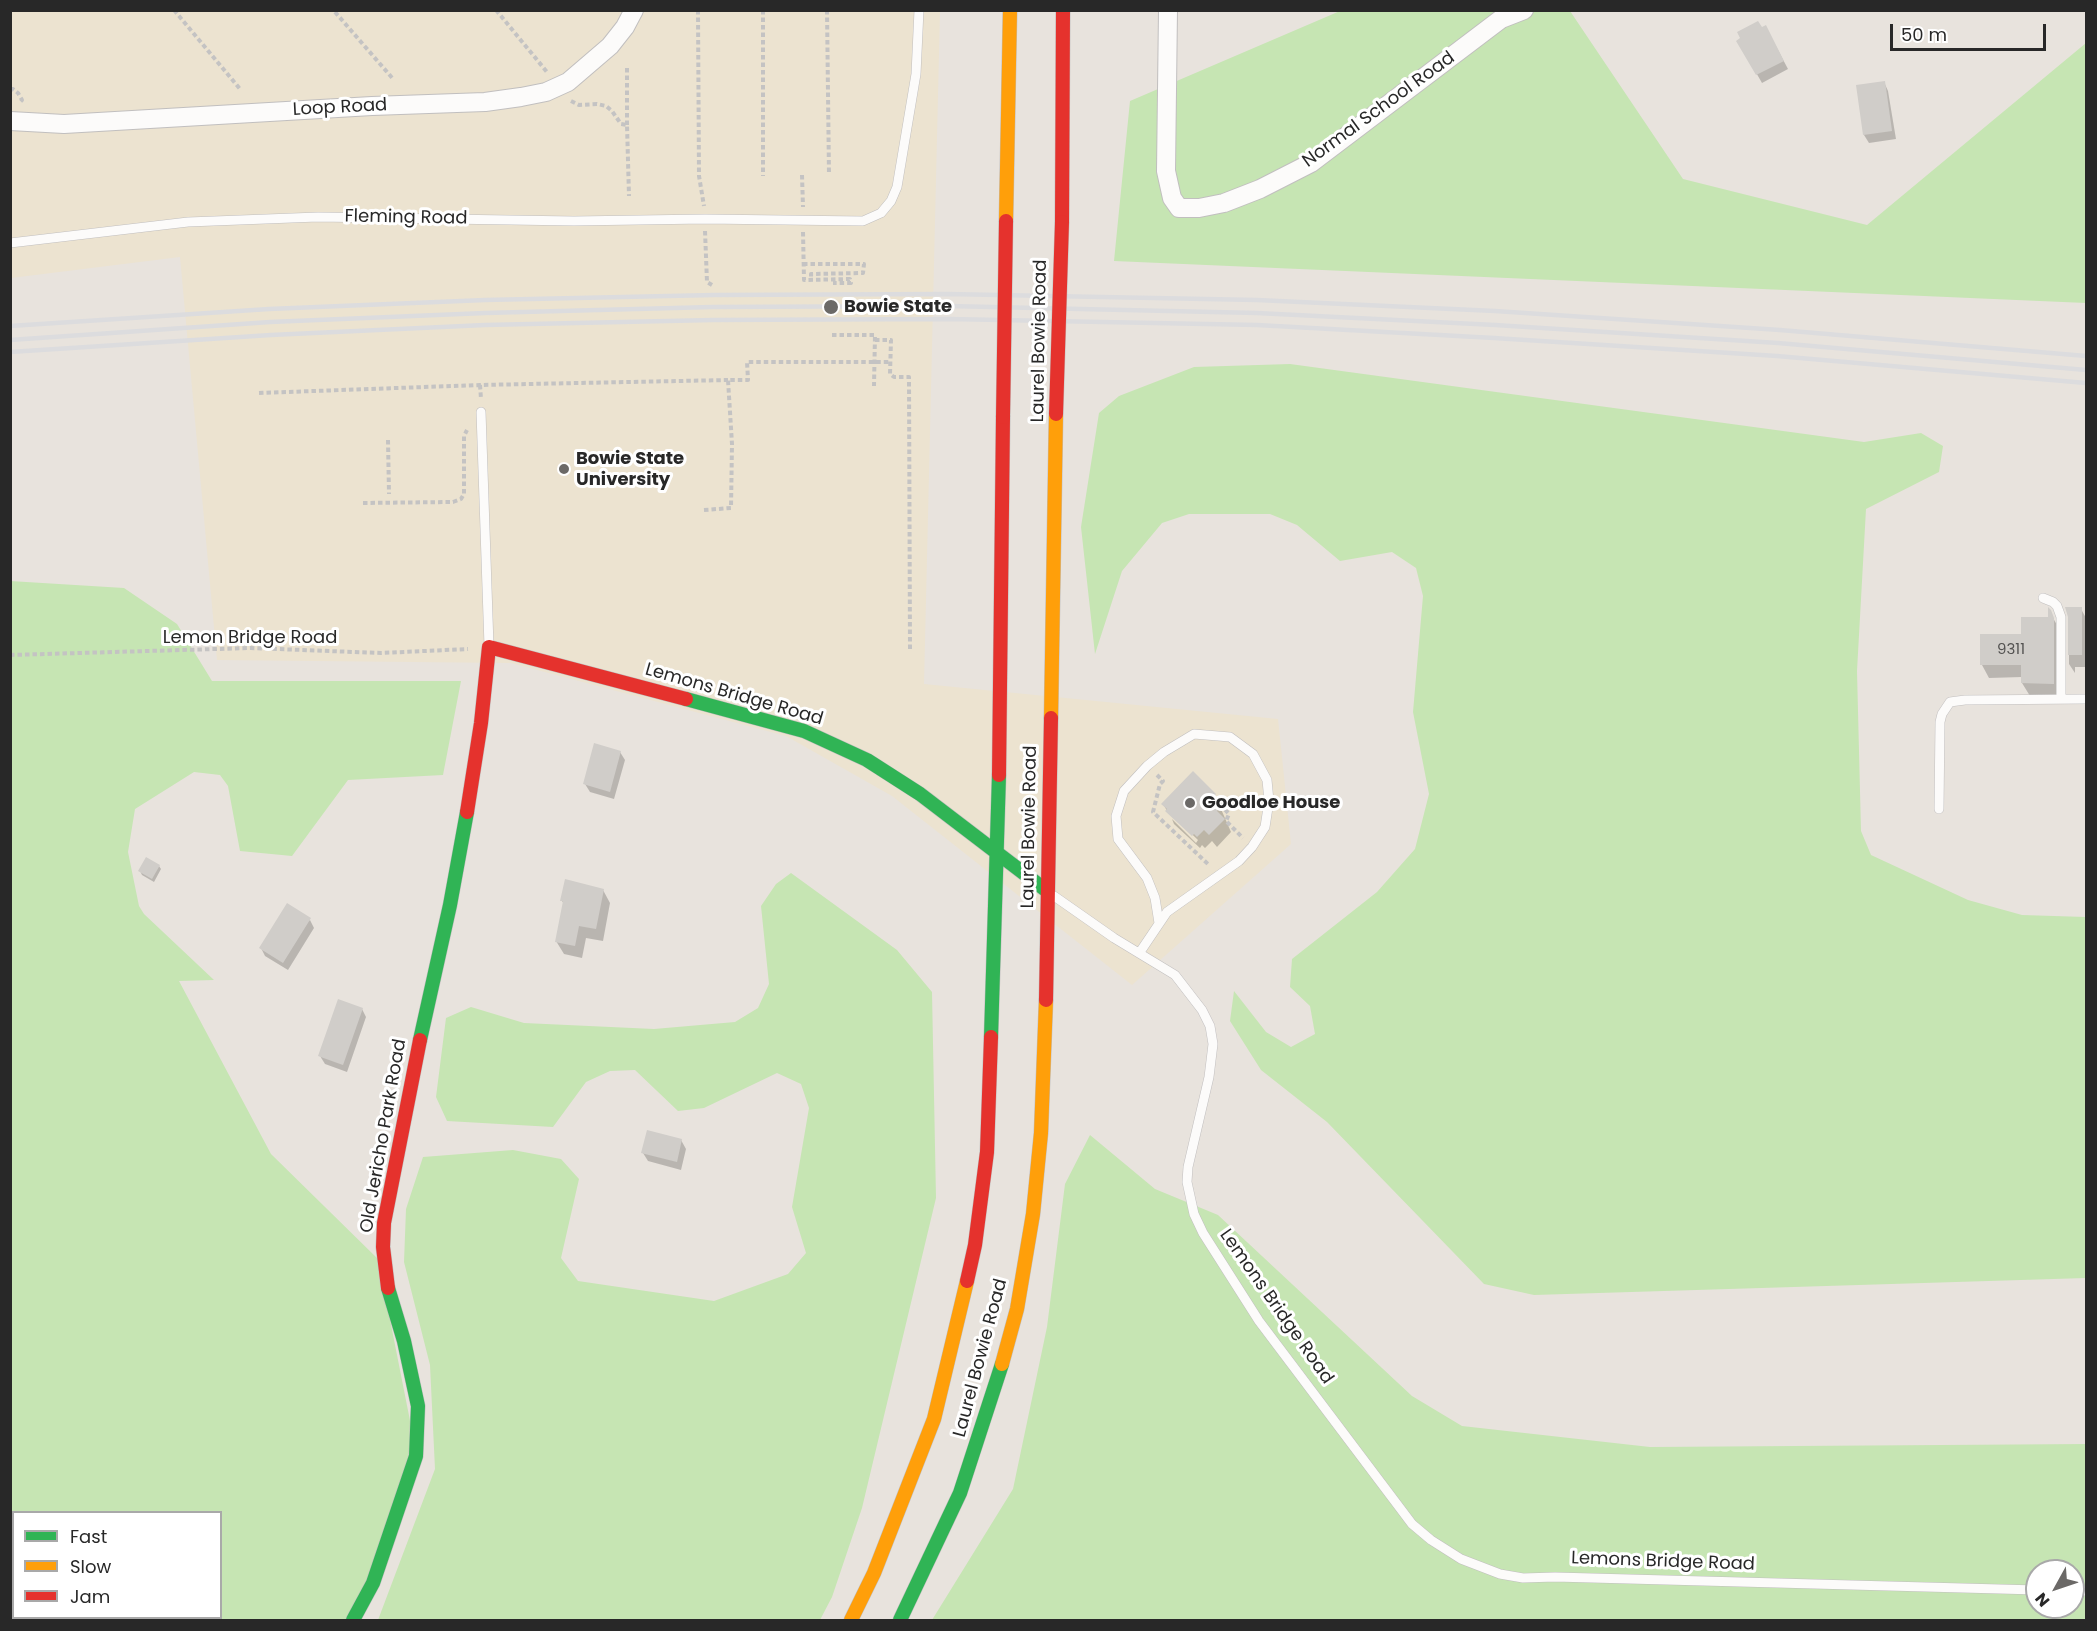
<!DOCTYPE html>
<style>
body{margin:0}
#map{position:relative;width:2097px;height:1631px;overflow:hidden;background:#e8e3dd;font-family:Poppins,sans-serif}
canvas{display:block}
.frame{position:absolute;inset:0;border:12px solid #282828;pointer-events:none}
.legend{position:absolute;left:12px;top:1511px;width:210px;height:108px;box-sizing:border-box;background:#fff;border:2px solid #a9a9a9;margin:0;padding:8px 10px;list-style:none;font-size:18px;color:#282828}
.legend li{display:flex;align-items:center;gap:12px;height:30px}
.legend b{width:30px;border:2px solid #a9a9a9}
.north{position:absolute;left:2025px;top:1559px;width:60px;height:60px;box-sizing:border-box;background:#fff;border:2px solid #a9a9a9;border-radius:50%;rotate:230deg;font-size:16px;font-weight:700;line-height:24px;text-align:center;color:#282828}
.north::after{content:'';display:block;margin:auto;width:21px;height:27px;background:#6b6967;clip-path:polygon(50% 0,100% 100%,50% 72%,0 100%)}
.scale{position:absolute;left:1890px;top:24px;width:156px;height:27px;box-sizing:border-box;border:3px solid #282828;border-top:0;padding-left:8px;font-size:18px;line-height:21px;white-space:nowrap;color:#282828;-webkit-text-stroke:4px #fff;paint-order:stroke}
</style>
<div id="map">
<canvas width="2097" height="1631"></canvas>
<div class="frame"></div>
<ul class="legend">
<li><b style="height:8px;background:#30b455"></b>Fast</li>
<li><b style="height:8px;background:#ff9f0a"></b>Slow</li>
<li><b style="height:8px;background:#e5322d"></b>Jam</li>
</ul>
<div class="north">N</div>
<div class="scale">50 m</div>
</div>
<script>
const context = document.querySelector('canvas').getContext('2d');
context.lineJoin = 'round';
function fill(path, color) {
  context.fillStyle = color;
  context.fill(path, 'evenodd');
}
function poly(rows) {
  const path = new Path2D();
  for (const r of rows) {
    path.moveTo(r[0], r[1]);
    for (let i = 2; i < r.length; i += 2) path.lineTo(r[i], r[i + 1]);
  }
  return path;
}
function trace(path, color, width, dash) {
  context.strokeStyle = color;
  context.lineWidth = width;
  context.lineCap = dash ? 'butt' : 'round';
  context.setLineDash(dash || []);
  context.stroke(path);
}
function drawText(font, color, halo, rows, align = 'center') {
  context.font = font + ' Poppins,sans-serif';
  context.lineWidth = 6;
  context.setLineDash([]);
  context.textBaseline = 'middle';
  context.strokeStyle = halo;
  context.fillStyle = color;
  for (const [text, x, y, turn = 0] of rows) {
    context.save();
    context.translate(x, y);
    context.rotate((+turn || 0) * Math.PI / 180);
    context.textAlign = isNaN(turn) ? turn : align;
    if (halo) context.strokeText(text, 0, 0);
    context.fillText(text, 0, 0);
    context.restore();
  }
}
fill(poly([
 [10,11,940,11,924,684,1278,719,1291,844,1132,985,892,796,786,736,511,663,217,660,180,257,11,278]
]), '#ece3d0');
fill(poly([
 [1340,11,1570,11,1683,179,1867,225,2086,43,2086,303,1114,261,1130,101],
 [1290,364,1864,442,1921,433,1943,446,1939,472,1866,509,1857,671,1861,831,1871,855,1968,900,2022,915,2086,917,2086,1278,1534,1295,1484,1284,1327,1122,1261,1070,1230,1021,1234,991,1266,1032,1291,1047,1315,1034,1310,1006,1290,987,1292,959,1377,892,1415,849,1429,794,1413,712,1423,596,1416,568,1392,552,1340,561,1297,525,1270,514,1189,514,1162,523,1122,571,1095,654,1081,527,1099,413,1119,396,1194,367],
 [10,581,124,588,177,624,212,681,461,681,443,775,348,780,292,856,240,851,228,786,220,775,194,772,135,809,128,852,139,906,144,914,214,980,179,981,271,1154,378,1259,417,1456,355,1620,11,1620],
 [14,1512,220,1512,220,1618,14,1618],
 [791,873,897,950,932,992,936,1198,862,1508,832,1597,820,1620,378,1620,435,1469,430,1365,404,1262,406,1209,423,1157,513,1150,561,1159,579,1179,561,1258,578,1281,714,1301,788,1274,806,1253,792,1207,809,1108,801,1084,777,1073,704,1108,678,1111,635,1070,610,1071,586,1082,553,1127,447,1121,436,1097,446,1018,471,1007,524,1023,654,1029,735,1022,758,1008,769,984,761,906,776,884],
 [1090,1135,1155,1189,1218,1215,1412,1396,1462,1426,1650,1447,2086,1444,2086,1620,932,1620,1013,1489,1047,1327,1065,1184],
 [2037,1571,2073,1571,2073,1607,2037,1607]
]), '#c6e5b3');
fill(poly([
 [1761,29,1770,35,1788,69,1762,83,1738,41],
 [1884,82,1888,91,1896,139,1869,143,1864,135],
 [2081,609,2086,618,2086,667,2075,667,2075,673,2069,664,2069,617],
 [2049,611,2061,632,2061,696,2030,696,2022,683,2022,677,1989,678,1982,665,2049,618],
 [620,752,625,760,614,799,590,792,585,784],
 [1215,795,1222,807,1221,809,1231,832,1217,847,1212,841,1205,848,1202,845,1200,848,1174,824,1172,819,1196,843,1198,840,1168,811,1169,814,1163,804],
 [159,866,161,869,154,882,142,875,140,871],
 [603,890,610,903,603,941,586,938,582,958,564,954,556,941,564,904,562,901],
 [310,920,314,928,288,970,265,956,261,948],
 [362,1009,366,1017,347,1072,325,1064,320,1056],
 [681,1140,686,1149,681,1170,648,1161,643,1153]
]), '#0003');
fill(poly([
 [1758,21,1762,27,1766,25,1784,61,1756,75,1736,41,1740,38,1737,32],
 [1885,81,1892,131,1863,135,1856,85],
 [2048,607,2051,610,2054,618,2054,684,2021,683,2021,665,1980,665,1980,634,2021,634,2021,617,2048,617],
 [2065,607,2082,607,2082,655,2068,655,2068,664,2068,617],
 [594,743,621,751,610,792,583,784],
 [1193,771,1216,794,1213,797,1219,803,1217,804,1220,807,1217,811,1225,819,1209,835,1204,830,1197,837,1194,834,1192,836,1165,811,1167,809,1161,804],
 [146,857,160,865,152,879,138,871],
 [565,879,604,889,596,929,579,926,575,946,555,942,563,901,560,901],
 [287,903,311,918,283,963,259,948],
 [338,999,363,1008,343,1065,318,1056],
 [647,1130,682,1139,677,1162,641,1153]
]), '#d0cdc9');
const lane = poly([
 [10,243,188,222,318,217,574,221,705,219,863,221,881,213,891,201,897,187,916,74,919,10],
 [481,412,489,646],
 [2043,598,2053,602,2057,606,2061,617,2061,699],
 [1939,809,1940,722,1942,714,1950,702,1965,700,2086,699],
 [1054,896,1114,938,1175,975,1202,1010,1210,1026,1213,1044,1209,1077,1188,1167,1187,1182,1194,1214,1203,1233,1259,1321,1412,1524,1431,1540,1461,1559,1500,1574,1523,1578,1555,1577,2037,1590],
 [1140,952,1167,912,1239,861,1252,847,1265,827,1269,801,1267,780,1253,754,1230,737,1194,734,1164,752,1147,766,1124,791,1116,816,1118,839,1147,878,1155,898,1159,923],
 [2073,1591,2086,1591]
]);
const street = poly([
 [1168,10,1166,171,1172,198,1179,208,1199,208,1224,203,1260,189,1311,163,1501,19,1524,10],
 [10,121,64,124,372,106,485,102,521,97,546,92,568,82,610,46,625,27,634,10]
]);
const fast = poly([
 [686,699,804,731,867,760,920,794,1047,891],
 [991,1037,999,775],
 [420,1040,450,905,467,812],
 [353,1620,373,1583,416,1456,418,1406,404,1341,388,1288],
 [900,1620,960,1493,1002,1364]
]);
const slow = poly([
 [1006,221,1010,10],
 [1051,718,1056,414],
 [1002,1364,1017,1309,1033,1214,1041,1133,1046,1000],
 [851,1620,874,1573,934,1419,967,1281]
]);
const jam = poly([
 [1062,222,1063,10],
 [999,775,1003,417],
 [467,812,481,723,489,647,686,699],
 [1046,1000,1051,718],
 [967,1281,975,1245,987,1152,991,1037],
 [388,1288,383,1247,384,1223,420,1040]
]);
trace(lane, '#c1bfbf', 10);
trace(street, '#c1bfbf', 20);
trace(fast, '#c1bfbf', 15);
trace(slow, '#c1bfbf', 15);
trace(jam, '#c1bfbf', 15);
trace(poly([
 [174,10,240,89],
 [496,10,547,72],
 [698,10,699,176,704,206],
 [763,10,763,176],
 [827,10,829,175],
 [335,12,394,80],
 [627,68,627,125],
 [10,90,13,89,18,93,22,100,20,102],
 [571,101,579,105,597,104,606,106,612,111,621,124,627,125,629,196],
 [802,175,803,207],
 [705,231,707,282,712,285],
 [803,232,804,280,850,279,851,283,833,283],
 [803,264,864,264,863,273,811,274,811,280],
 [832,335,875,335,874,386],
 [875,340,891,340,890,374,894,377,909,377,910,651],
 [480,385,481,399],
 [259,393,480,385,728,380],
 [388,440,389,494],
 [363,503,453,502,461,499,464,494,464,436,467,430],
 [704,510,731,508,732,444,728,380,748,380,747,362,891,362],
 [10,655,251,648,381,653,468,649],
 [1157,775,1163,781,1160,784,1153,812,1209,865],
 [1220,804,1229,814,1226,821,1243,838]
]), '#c4c3c3', 4, [4.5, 3]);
trace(lane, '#fcfbfa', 9);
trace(street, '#fcfbfa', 18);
trace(fast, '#30b455', 14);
trace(slow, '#ff9f0a', 14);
trace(jam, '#e5322d', 14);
trace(poly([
 [10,326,269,309,485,300,714,295,947,294,1257,300,1495,311,1780,330,2086,356],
 [10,340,270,322,485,313,712,307,948,306,1257,313,1495,325,1778,343,2086,370],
 [10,352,271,335,485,325,713,320,949,319,1257,325,1494,338,1777,356,2086,383]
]), '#dcdcde', 4.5);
const jamBridge = poly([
 [1056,414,1062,222],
 [1003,417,1006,221]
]);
trace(jamBridge, '#c4c2c0', 15, []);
trace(jamBridge, '#e5322d', 14);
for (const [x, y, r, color] of [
 [831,307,8,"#6b6967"],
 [564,469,6,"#6b6967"],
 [1190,803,6,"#6b6967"]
]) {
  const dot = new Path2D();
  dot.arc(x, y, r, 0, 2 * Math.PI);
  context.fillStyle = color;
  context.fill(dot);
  trace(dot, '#fff', 2);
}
drawText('15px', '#535251', null, [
 ["9311",2011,650]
]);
drawText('18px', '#282828', '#fff', [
 ["Loop Road",340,108,-3],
 ["Normal School Road",1379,110,-36],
 ["Fleming Road",406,218,1],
 ["Laurel Bowie Road",1040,341,-89],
 ["Lemon Bridge Road",250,638],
 ["Lemons Bridge Road",734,695,16],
 ["Laurel Bowie Road",1030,827,-89],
 ["Old Jericho Park Road",384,1136,-80],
 ["Lemons Bridge Road",1276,1307,55],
 ["Laurel Bowie Road",981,1358,-75],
 ["Lemons Bridge Road",1663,1562,2]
]);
drawText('bold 18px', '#282828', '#fff', [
 ["Bowie State",844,307],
 ["Bowie State",576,459],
 ["University",576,480],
 ["Goodloe House",1202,803]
], 'left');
</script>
